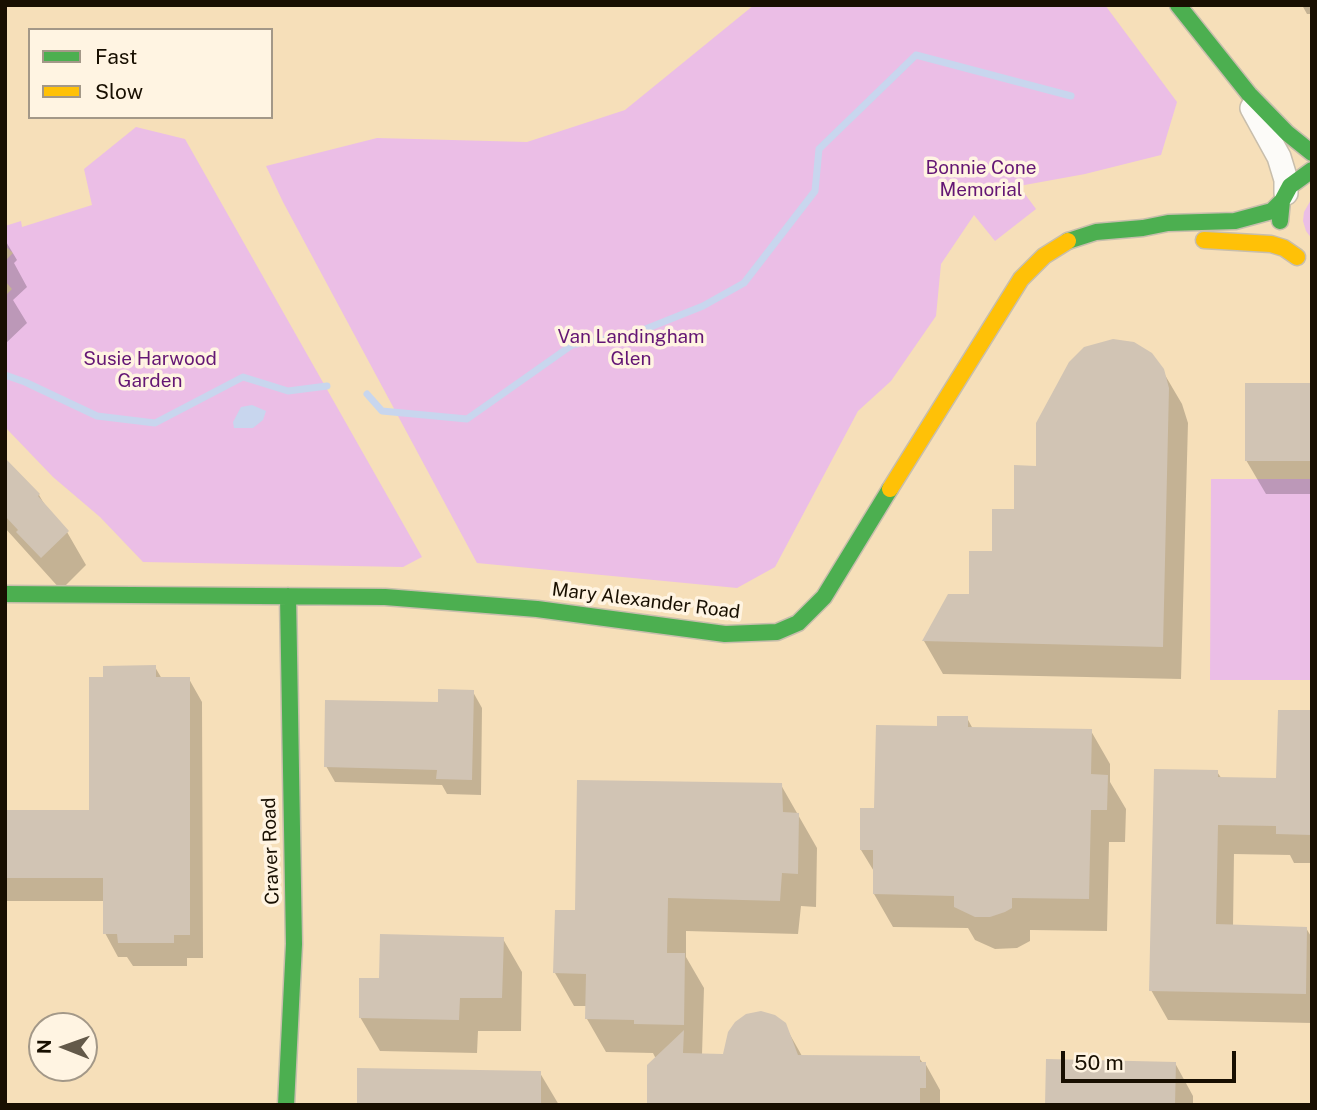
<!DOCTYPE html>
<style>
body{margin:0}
#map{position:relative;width:1317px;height:1110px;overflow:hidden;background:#eee2ce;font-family:"Public Sans",sans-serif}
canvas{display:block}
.frame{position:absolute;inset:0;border:7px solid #180f01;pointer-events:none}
.legend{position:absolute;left:28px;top:28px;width:245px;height:91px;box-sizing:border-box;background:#fff4e2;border:2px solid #a39888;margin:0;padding:9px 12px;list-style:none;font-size:21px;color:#180f01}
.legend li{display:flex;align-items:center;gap:14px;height:35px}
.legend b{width:35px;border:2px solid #a39888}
.north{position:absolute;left:28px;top:1012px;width:70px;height:70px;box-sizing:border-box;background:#fff4e2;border:2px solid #a39888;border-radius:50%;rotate:271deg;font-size:19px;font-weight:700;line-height:28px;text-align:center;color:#180f01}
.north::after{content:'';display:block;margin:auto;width:24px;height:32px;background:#635949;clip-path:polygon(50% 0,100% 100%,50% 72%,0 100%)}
.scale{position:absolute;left:1061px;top:1051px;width:175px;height:32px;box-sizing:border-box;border:4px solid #180f01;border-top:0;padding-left:9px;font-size:21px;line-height:24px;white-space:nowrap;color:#180f01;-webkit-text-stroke:5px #fff4e2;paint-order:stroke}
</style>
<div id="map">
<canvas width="1317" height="1110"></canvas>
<div class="frame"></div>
<ul class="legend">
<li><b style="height:9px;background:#4caf50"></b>Fast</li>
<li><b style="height:9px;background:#ffc107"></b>Slow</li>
</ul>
<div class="north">N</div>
<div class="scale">50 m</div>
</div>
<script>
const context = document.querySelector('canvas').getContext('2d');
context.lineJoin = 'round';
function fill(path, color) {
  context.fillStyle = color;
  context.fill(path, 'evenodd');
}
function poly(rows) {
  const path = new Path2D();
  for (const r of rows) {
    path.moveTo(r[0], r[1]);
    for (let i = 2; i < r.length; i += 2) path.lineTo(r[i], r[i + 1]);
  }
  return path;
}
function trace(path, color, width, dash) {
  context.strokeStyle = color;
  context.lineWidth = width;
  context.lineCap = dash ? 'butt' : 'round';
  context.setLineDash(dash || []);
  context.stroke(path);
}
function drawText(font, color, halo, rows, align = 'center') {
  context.font = font + ' "Public Sans",sans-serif';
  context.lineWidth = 7;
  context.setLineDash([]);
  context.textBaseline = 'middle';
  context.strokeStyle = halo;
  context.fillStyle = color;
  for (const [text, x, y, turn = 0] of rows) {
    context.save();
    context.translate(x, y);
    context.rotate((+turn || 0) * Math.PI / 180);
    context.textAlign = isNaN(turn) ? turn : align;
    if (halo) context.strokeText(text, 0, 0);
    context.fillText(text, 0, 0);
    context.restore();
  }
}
fill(poly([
 [5,5,1312,5,1312,1105,5,1105],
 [30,30,271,30,271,117,30,117],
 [42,1026,84,1026,84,1068,42,1068]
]), '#f6dfb9');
fill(poly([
 [754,5,1105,5,1177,102,1161,155,1085,174,1019,186,1036,209,995,241,974,215,941,264,936,316,891,381,858,411,775,567,737,588,477,563,283,202,266,166,377,138,527,142,625,110],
 [136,127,185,139,422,557,403,567,143,562,100,517,53,477,5,427,5,296,12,289,5,281,5,261,13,253,5,246,5,226,21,221,22,227,92,205,84,169],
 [1312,198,1312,239,1306,231,1303,221,1304,212],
 [1211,479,1312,479,1312,680,1210,680]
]), '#ebbee6');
fill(poly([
 [252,405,266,411,263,420,253,428,234,428,233,422,241,407]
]), '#c8d6ee');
fill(poly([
 [1302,5,1312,5,1312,14,1307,14],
 [5,240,17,260,14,263,27,287,13,300,27,323,5,344],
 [1162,370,1182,404,1188,423,1181,679,943,674,924,641,970,596,1038,468],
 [1312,385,1312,494,1266,494,1246,460],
 [5,463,39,495,46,507,67,532,86,565,61,590,5,528],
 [155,667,162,679,189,679,202,702,203,958,187,958,187,966,133,966,127,957,118,957,105,933,105,901,5,901,5,811,91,811,105,679],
 [473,692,482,708,481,795,447,794,442,785,335,782,326,766,440,703],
 [1312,712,1312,863,1294,863,1290,855,1234,854,1233,927,1306,928,1312,938,1312,1023,1168,1020,1151,990,1217,772,1222,779,1278,780],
 [967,718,973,729,1091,731,1110,764,1110,782,1126,809,1125,842,1109,842,1107,931,1030,930,1030,941,1017,948,995,949,975,940,968,928,893,927,874,894,875,873,861,850,876,810,938,728],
 [781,785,817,848,816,907,801,906,798,934,686,931,686,957,704,988,702,1055,724,1056,784,1024,802,1056,919,1058,923,1063,925,1063,940,1090,940,1105,648,1105,659,1057,655,1057,653,1053,606,1052,587,1019,587,1006,574,1006,555,973,576,912],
 [503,939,522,972,521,1031,478,1031,477,1053,380,1051,360,1017,380,980],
 [1175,1063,1193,1096,1193,1105,1047,1105],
 [540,1073,559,1105,358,1105]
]), '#0003');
trace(poly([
 [5,375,25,382,97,416,155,423,243,377,288,391,327,386],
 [367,394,382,411,467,419,572,345,594,340,623,338,703,306,744,283,815,191,819,149,916,55,1071,96]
]), '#c8d6ee', 7);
fill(poly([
 [1113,339,1134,342,1152,353,1164,369,1169,388,1163,647,922,641,948,594,969,594,969,551,992,551,992,509,1014,509,1014,465,1036,466,1036,423,1069,362,1084,347],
 [1245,383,1312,383,1312,461,1245,461],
 [5,458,40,494,38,496,69,531,41,558,16,532,18,530,5,516],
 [156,665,156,677,190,677,190,935,174,935,174,943,118,943,117,934,103,934,103,878,5,878,5,810,89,810,89,677,103,677,103,666],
 [438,689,474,690,472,780,436,779,437,770,324,767,325,700,438,702],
 [1278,710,1312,710,1312,835,1276,834,1276,826,1218,825,1216,924,1307,927,1306,994,1149,991,1154,769,1218,770,1218,777,1276,778],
 [937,716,968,716,968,727,1092,729,1091,774,1108,775,1107,810,1091,810,1089,899,1012,898,1012,908,1005,912,990,917,975,917,954,907,954,896,873,894,873,850,860,850,860,808,874,808,876,725,937,726],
 [577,780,782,783,783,812,799,813,798,874,782,873,780,901,668,898,667,953,685,953,684,1025,634,1024,634,1020,585,1019,586,974,553,973,555,910,575,910],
 [380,934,504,937,502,998,460,998,459,1020,359,1018,359,978,379,978],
 [761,1011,775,1015,786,1023,798,1055,920,1056,920,1062,926,1062,926,1088,920,1088,920,1105,647,1105,647,1065,684,1030,683,1053,723,1054,728,1032,735,1022,746,1014],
 [1046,1059,1176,1062,1175,1105,1045,1105],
 [357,1068,541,1071,541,1105,357,1105]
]), '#d1c4b4');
const street = poly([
 [1252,108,1279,157,1286,180,1286,193]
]);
const fast = poly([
 [1178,5,1249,94,1287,133,1312,153],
 [1280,221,1282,201,1290,186,1312,170],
 [1068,241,1096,232,1143,228,1168,223,1235,221,1272,211,1282,201],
 [5,594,385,597,537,609,725,634,777,632,798,623,824,597,890,489],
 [286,1105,294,944,288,596]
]);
const slow = poly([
 [1204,240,1271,244,1284,248,1297,257],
 [890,489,1021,279,1044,256,1068,241]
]);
trace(street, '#c8beac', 26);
trace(fast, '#c8beac', 19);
trace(slow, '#c8beac', 19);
trace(street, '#fcfbf8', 23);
trace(fast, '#4caf50', 16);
trace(slow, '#ffc107', 16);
drawText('19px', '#641674', '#fff4e2', [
 ["Bonnie Cone",981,168],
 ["Memorial",981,190],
 ["Van Landingham",631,337],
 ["Glen",631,359],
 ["Susie Harwood",150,359],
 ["Garden",150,381]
]);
drawText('19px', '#180f01', '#fff4e2', [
 ["Mary Alexander Road",646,601,7],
 ["Craver Road",271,851,-92]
]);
</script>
